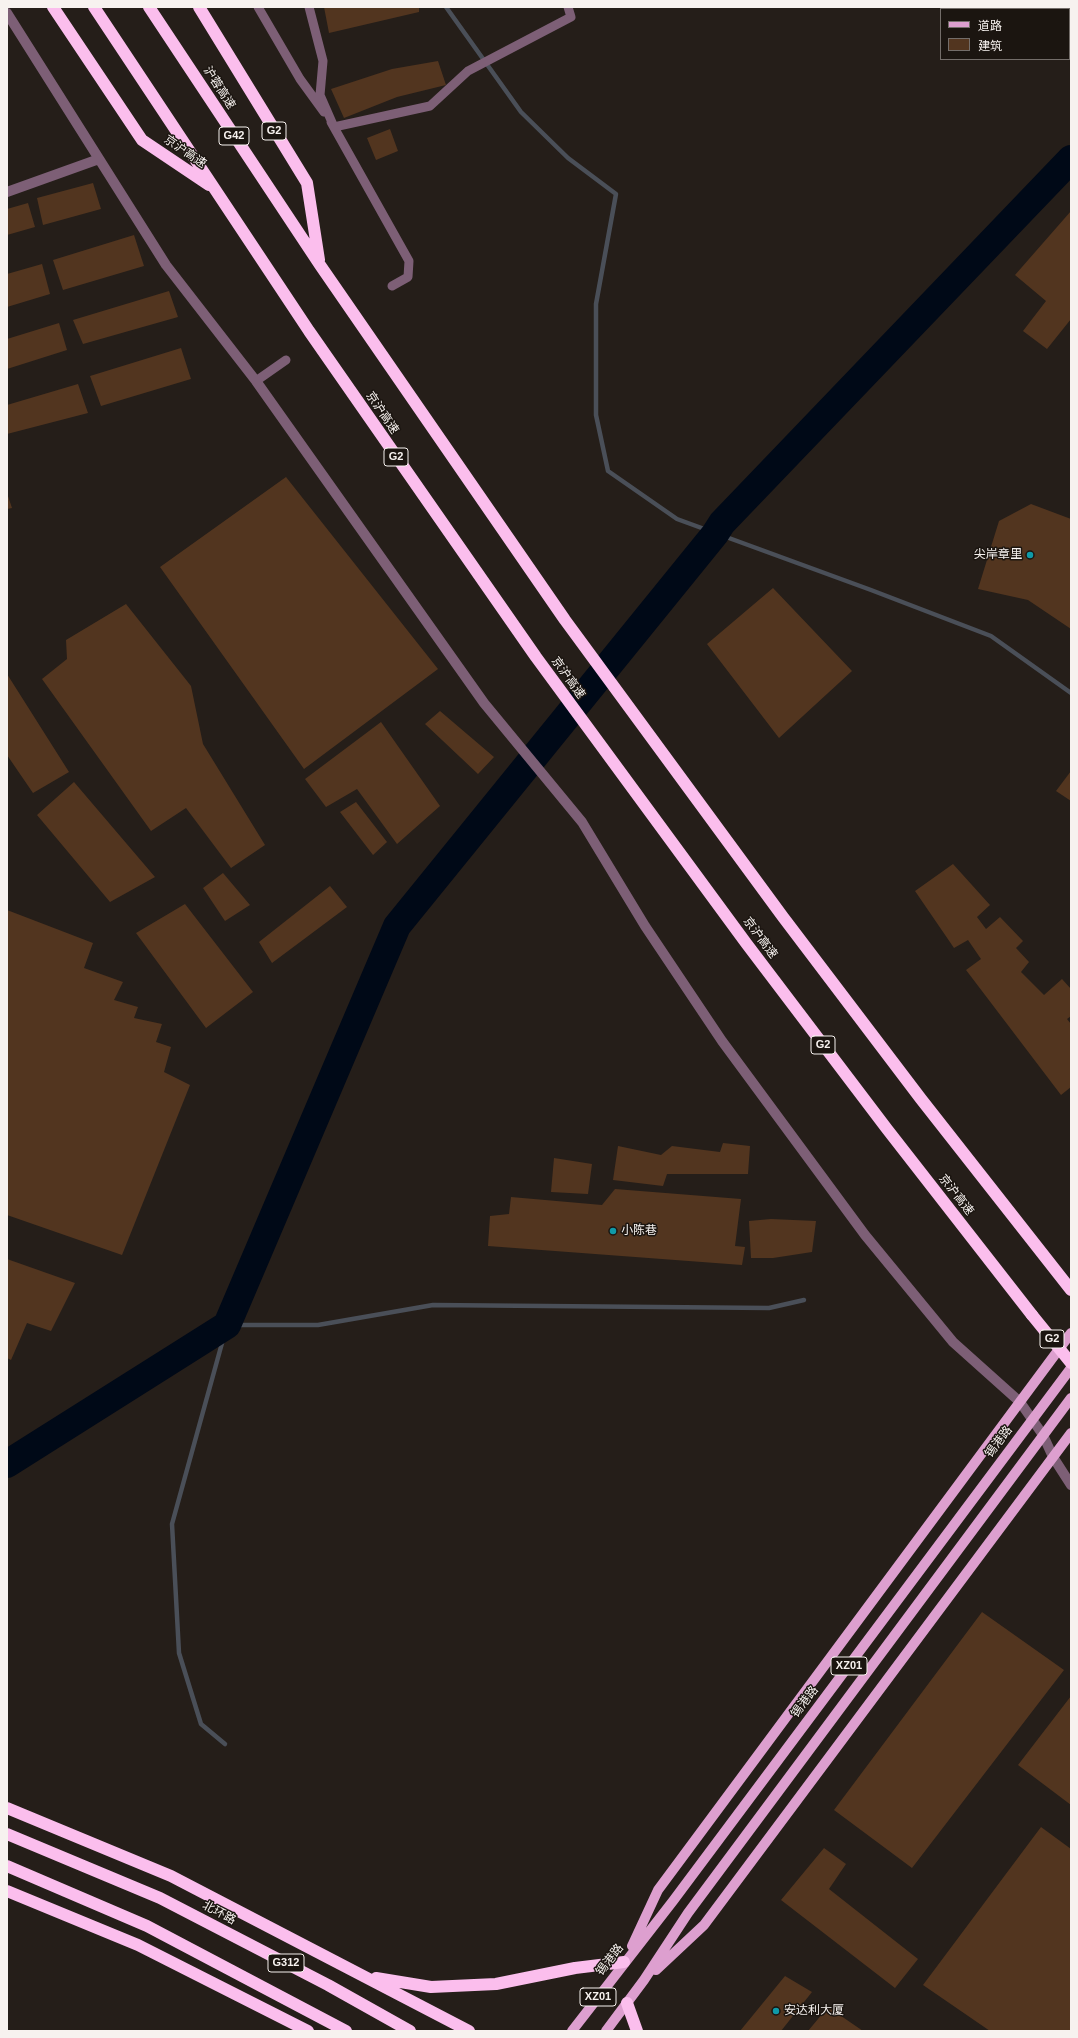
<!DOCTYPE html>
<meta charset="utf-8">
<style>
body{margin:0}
#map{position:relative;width:1078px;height:2038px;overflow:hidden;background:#251e19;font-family:Helvetica,"Noto Sans SC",sans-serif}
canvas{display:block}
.frame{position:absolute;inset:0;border:8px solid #f7f2ef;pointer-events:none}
.legend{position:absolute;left:940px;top:8px;width:130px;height:52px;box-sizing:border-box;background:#1b1510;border:1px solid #736d69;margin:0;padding:5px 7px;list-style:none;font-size:12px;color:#f7f2ef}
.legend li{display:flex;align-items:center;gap:8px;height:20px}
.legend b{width:20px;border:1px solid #736d69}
</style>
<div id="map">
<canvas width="1078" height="2038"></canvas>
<div class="frame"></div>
<ul class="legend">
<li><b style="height:5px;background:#dd9fcf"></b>道路</li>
<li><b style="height:11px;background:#52351f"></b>建筑</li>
</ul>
</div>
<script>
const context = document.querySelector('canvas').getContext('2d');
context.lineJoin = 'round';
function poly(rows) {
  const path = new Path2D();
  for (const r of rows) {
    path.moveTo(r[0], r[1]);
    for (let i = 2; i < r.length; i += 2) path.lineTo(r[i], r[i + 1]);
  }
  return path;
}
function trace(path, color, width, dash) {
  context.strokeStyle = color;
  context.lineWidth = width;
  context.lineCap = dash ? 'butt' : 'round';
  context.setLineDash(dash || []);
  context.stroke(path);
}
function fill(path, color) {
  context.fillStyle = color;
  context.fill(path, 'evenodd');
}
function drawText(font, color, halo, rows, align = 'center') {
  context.font = font + ' Helvetica,"Noto Sans SC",sans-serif';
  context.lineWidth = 3;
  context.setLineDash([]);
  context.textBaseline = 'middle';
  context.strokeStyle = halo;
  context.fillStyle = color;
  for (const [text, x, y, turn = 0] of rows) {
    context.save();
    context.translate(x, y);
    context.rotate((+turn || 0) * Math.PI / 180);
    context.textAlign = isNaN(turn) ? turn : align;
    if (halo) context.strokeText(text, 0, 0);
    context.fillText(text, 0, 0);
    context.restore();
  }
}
trace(poly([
 [446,7,521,112,568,158,616,194,596,304,596,415,608,471,677,519,871,590,991,636,1071,693],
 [225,1744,201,1724,179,1653,172,1524,227,1325,318,1325,433,1305,769,1308,804,1300]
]), '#4a4f58', 4.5);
trace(poly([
 [7,1464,227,1325,397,926,715,534,722,523,1071,159]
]), '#000917', 28);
fill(poly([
 [324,7,419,7,419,12,329,33],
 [438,61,446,85,397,97,344,118,331,89,392,69],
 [390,129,398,151,376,160,367,138],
 [93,183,101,209,43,225,37,198],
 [28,203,35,227,7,235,7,209],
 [1071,211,1071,319,1047,349,1023,331,1046,301,1015,275],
 [134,235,144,266,63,290,53,260],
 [42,264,50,294,7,307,7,274],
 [169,291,178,317,83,344,73,320],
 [59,323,67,350,7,369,7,339],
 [181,348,191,379,101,406,90,376],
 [78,384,88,413,7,434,7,405],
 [286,477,438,669,304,769,160,567],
 [7,493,12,508,7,509],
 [1031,504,1071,519,1071,629,1028,600,978,589,999,521],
 [773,588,852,671,779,738,707,644],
 [126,604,191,686,203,744,265,845,231,868,186,808,151,831,42,679,67,659,66,640],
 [7,674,69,772,33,793,7,755],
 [440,711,494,757,478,774,425,724],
 [381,722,440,806,397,844,357,789,326,807,305,779],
 [1071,771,1071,801,1056,791],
 [74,782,155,877,110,902,37,815],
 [356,802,387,842,373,855,340,812],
 [953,864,990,905,977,917,986,929,1000,917,1023,941,1016,948,1029,962,1021,972,1044,995,1062,979,1071,989,1071,1016,1067,1019,1071,1024,1071,1087,1061,1095,966,970,981,959,968,940,954,948,915,891],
 [223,873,250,905,225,921,203,888],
 [330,886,347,907,272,963,259,942],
 [185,904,253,992,206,1028,136,933],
 [7,910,93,943,84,968,123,982,114,1000,138,1007,134,1018,162,1024,156,1042,171,1047,164,1072,190,1085,122,1255,7,1215],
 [723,1143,750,1146,748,1174,667,1174,663,1186,613,1180,618,1146,661,1155,672,1146,720,1152],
 [554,1158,592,1164,588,1194,551,1192],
 [615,1189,741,1199,735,1246,745,1247,742,1265,488,1246,490,1216,509,1214,511,1197,602,1205],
 [771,1219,816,1221,812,1252,773,1258,751,1258,749,1221],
 [7,1259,75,1283,51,1331,27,1323,11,1360,7,1358],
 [982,1612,1064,1670,912,1868,834,1810],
 [1071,1696,1071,1805,1018,1765],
 [1041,1827,1071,1849,1071,2031,990,2031,923,1985],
 [824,1848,846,1864,829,1889,918,1959,895,1988,781,1900],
 [785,1976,812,1992,781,2031,740,2031],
 [828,2007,863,2031,808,2031]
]), '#52351f');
trace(poly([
 [258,7,300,79,324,112],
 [309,7,323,61,320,95,334,127,430,106,468,71,571,17,568,7],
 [331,122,409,261,408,277,392,286],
 [256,381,286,360]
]), '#7d5f76', 9);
trace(poly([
 [7,13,166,265,256,381,484,703,582,822,645,926,722,1041,865,1235,953,1342,1020,1402,1043,1435,1053,1457,1071,1485],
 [7,192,99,159]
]), '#7d5f76', 10);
trace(poly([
 [632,1946,658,1890,1071,1333],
 [656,1970,704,1925,1071,1433],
 [572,2031,673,1901,1071,1368],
 [606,2031,644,1980,688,1913,1071,1398]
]), '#dd9fcf', 10);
trace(poly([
 [53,7,142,140,209,185],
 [94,7,309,331,536,657,746,943,887,1129,1032,1315],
 [149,7,320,265,565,620,783,917,921,1099,1071,1290],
 [199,7,307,183,319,260],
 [7,1808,171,1876,469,2031],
 [7,1834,160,1898,328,1985,410,2031],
 [7,1866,147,1926,346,2031],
 [7,1891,138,1945,308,2031],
 [376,1978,431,1987,496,1984,575,1968,624,1962],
 [627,2003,637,2031]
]), '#fbbeed', 12);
trace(poly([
 [1032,1315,1071,1363]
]), '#fbbeed', 12);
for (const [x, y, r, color] of [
 [1030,555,4,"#0f9aa8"],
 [613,1231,4,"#0f9aa8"],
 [776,2011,4,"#0f9aa8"]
]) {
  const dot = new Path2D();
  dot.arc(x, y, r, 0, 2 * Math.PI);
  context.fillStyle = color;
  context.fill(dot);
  trace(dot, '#1b1510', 1.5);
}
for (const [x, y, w] of [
 [274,131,24],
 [234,136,30],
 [396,457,24],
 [823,1045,24],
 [1052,1339,24],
 [849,1666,36],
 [286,1963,36],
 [598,1997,36]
]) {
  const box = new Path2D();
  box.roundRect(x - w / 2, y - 9, w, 18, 3);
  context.fillStyle = '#1b1510';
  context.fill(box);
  trace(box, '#f7f2ef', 1);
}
drawText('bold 11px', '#f7f2ef', null, [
 ["G2",274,131],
 ["G42",234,136],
 ["G2",396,457],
 ["G2",823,1045],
 ["G2",1052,1339],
 ["XZ01",849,1666],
 ["G312",286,1963],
 ["XZ01",598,1997]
]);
drawText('12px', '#f7f2ef', '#1b1510', [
 ["沪蓉高速",219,88,57],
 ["京沪高速",185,152,34],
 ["京沪高速",382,413,56],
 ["京沪高速",568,678,54],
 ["京沪高速",760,938,53],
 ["京沪高速",956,1195,52],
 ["锡港路",999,1442,-53],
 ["锡港路",805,1702,-53],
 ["北环路",219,1913,28],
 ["锡港路",610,1960,-52]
]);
drawText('12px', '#f7f2ef', '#1b1510', [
 ["尖岸章里",1022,555,"right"],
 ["小陈巷",621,1231],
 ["安达利大厦",784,2011]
], 'left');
</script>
